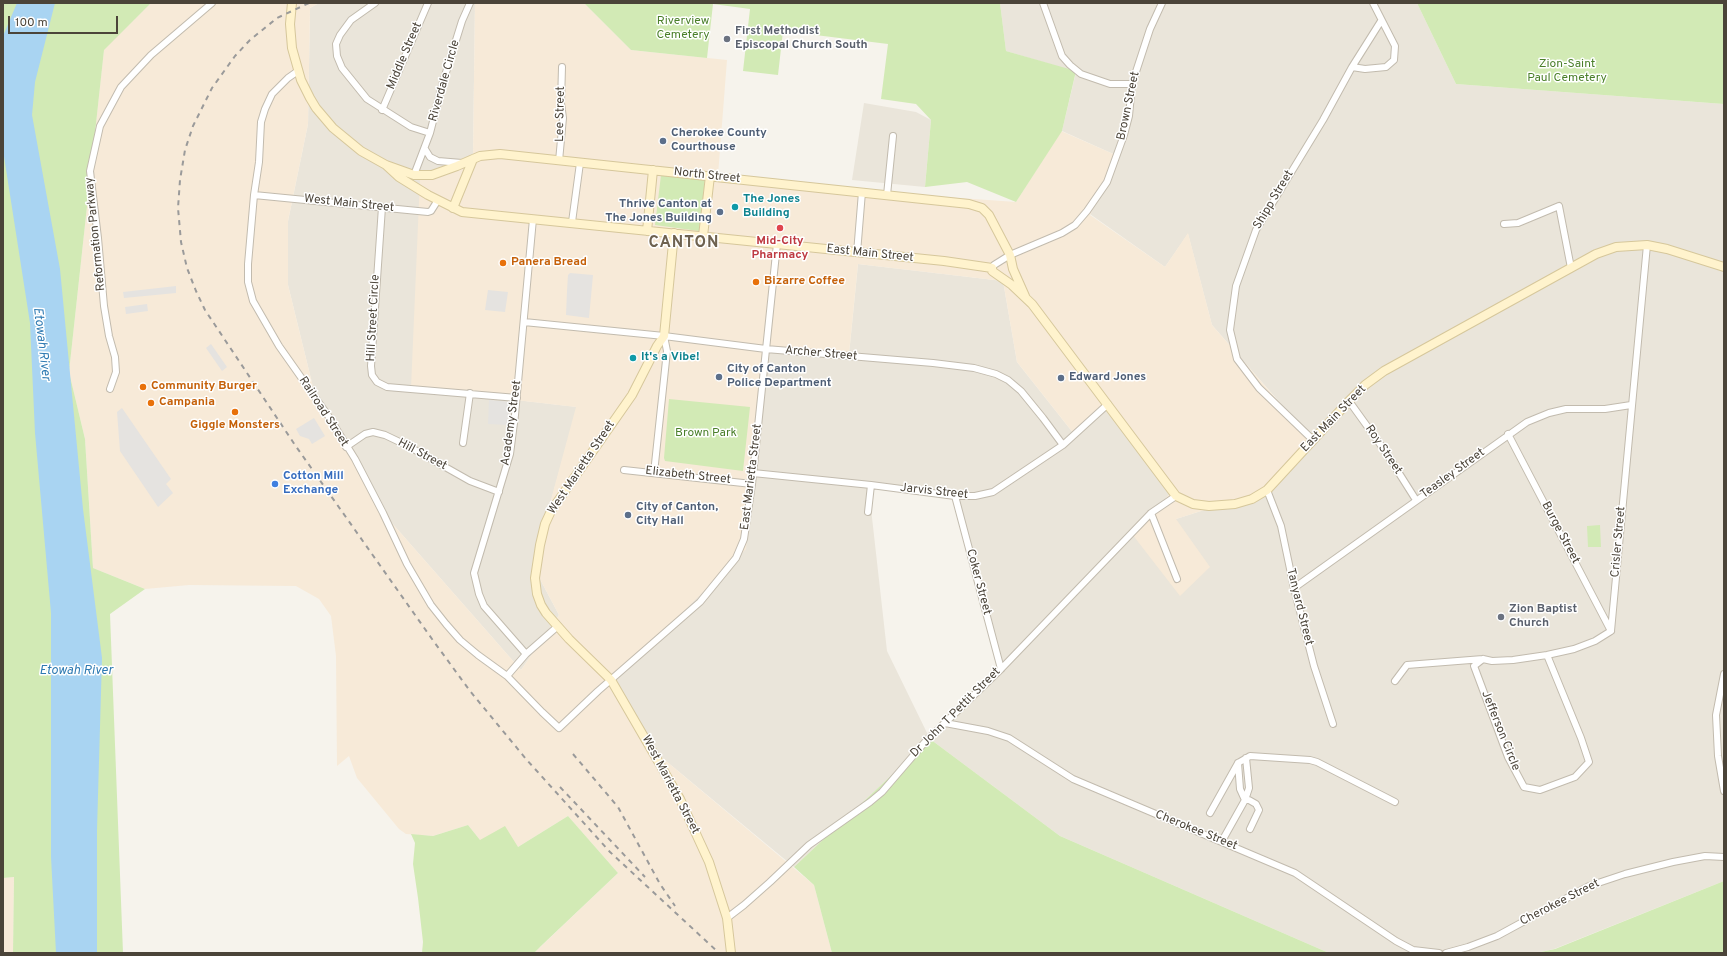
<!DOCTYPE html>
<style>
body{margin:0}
#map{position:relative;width:1727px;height:956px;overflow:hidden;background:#f6f3ec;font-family:Overpass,sans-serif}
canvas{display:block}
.frame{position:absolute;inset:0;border:4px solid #4b4439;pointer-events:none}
.scale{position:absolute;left:8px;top:16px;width:110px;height:18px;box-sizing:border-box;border:2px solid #4b4439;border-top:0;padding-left:5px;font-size:12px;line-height:14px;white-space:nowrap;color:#4b4439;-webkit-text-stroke:3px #fff;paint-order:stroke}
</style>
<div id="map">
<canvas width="1727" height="956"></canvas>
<div class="frame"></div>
<div class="scale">100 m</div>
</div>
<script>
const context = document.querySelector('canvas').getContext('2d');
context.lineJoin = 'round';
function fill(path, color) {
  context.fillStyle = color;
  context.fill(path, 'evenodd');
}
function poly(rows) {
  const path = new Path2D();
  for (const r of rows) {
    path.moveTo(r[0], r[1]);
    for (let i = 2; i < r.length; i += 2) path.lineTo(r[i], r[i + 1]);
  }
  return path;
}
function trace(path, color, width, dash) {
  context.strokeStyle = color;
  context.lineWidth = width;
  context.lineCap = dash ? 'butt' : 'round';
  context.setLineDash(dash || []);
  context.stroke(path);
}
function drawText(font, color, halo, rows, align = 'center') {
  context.font = font + ' Overpass,sans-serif';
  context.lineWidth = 3;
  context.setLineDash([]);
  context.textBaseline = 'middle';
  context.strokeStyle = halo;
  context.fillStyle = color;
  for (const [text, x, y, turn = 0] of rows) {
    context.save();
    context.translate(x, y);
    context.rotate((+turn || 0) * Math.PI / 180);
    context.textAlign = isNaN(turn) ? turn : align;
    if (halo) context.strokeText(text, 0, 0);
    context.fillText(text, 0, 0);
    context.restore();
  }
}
fill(poly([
 [319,3,475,3,473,157,412,388,577,407,533,566,559,615,521,670,377,506,313,387,288,285,288,221,308,124,310,8],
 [1000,3,1417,3,1456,84,1724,104,1724,881,1554,949,1536,953,1329,953,1060,836,930,739,794,867,660,756,614,681,768,346,849,354,858,264,1003,281,1017,362,1074,434,1111,403,1175,488,1176,519,1226,503,1310,437,1212,325,1188,234,1165,267,1090,214,1120,157,1062,131,1076,72,1006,51],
 [868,482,958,497,1000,669,930,739,887,651],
 [864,103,916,112,931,120,925,187,852,180]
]), '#eae5da');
fill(poly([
 [151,3,319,3,310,8,308,124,288,221,288,285,313,387,377,506,521,670,559,615,533,566,576,407,411,388,420,178,473,157,475,3,584,3,631,50,727,60,718,175,848,190,1016,202,1061,131,1120,157,1090,215,1165,267,1188,233,1212,325,1313,441,1270,494,1226,503,1176,519,1210,567,1180,596,1132,534,1175,488,1111,403,1074,434,1017,362,1003,281,858,264,849,354,768,346,746,549,614,681,660,756,814,885,832,953,534,953,618,873,568,816,518,847,480,840,468,825,433,836,406,834,399,829,357,778,349,756,337,766,336,656,331,616,319,599,296,586,189,585,145,589,93,568,85,439,69,372,104,49],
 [14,877,13,953,3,953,3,878]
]), '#f7ead8');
fill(poly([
 [3,3,151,3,104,50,69,372,85,439,93,568,145,589,110,614,123,953,13,953,14,877,3,878],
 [584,3,1000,3,1006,51,1076,71,1062,131,1016,202,967,182,925,187,931,120,916,104,881,99,888,44,783,31,778,75,743,71,750,9,713,4,707,58,631,50],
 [1417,3,1724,3,1724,104,1456,84],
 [661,175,705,180,699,231,655,225],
 [669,399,750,407,743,471,665,461,664,458],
 [1600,525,1601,547,1588,547,1587,526],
 [930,739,1060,836,1329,953,832,953,814,885,794,867],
 [568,816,618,873,541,946,534,953,422,953,423,942,418,898,413,864,415,843,411,834,433,836,468,825,480,840,505,826,518,847],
 [1724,881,1724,953,1536,953,1555,949]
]), '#d2eab5');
fill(poly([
 [570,273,593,275,589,318,566,315,567,291,568,275],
 [176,286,176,293,124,298,123,292],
 [488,290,508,292,505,312,485,310],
 [147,304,148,311,126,314,125,307],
 [211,344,227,367,222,371,206,348],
 [489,400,510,402,507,425,488,424],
 [122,408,171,479,166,484,173,493,158,507,120,451,117,412],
 [314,418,325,436,312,444,309,439,300,436,296,429]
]), '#e5e3e0');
fill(poly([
 [17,3,55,3,35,82,32,115,60,269,83,509,102,658,97,830,97,953,56,953,51,857,51,613,35,433,30,323,3,150,3,36]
]), '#a9d4f2');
const street = poly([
 [375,3,351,20,340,35,336,44,337,56,342,68,367,99,411,127,430,133],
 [1043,3,1062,56,1070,65,1081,74,1110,84,1132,84],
 [1352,67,1365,69,1386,67,1394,60,1395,46,1373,3],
 [298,71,288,78,272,94,265,109,261,122,259,162,254,195,248,264,248,282,253,301,279,346,329,417,355,459,383,513,407,564,431,605,446,624,460,640,478,655,507,676,542,712,559,728,598,691,700,602,736,558,744,539,752,484,777,244],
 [382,110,428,3],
 [425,149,430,157,438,161,462,163],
 [559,161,563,118,561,103,562,67],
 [414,175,430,133,443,82,462,21,470,3],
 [254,195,428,212,431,211,438,200],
 [887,195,893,136],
 [382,207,371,366,372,375,377,382,387,387,517,398],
 [572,222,580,163],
 [1504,224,1518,223,1559,206,1571,268],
 [857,253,862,192],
 [992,268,994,265,1010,255,1062,233,1075,225,1087,211,1107,182,1124,135,1129,116,1132,84,1150,29,1162,3],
 [524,322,664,336,766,349,933,363,974,368,996,374,1008,380,1021,391,1043,418,1063,445],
 [110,389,116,372,115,357,109,336,104,306,98,238,90,171,100,126,121,87,151,55,212,3],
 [1349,401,1385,451,1416,500],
 [1508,434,1611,631],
 [1313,440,1259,388,1237,359,1230,330,1236,286,1256,230,1323,120,1352,67,1381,21],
 [463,443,470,393],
 [346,447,365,434,373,432,385,435,408,446,470,481,499,492],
 [624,470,752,484],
 [654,473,667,351,664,336],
 [753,473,871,485,955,496,975,496,993,492,1063,445,1108,404],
 [1267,490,1281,526,1294,588,1314,666,1333,724],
 [955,496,1001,669],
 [868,512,871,485],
 [1151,513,1177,579],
 [1294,588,1527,422,1549,413,1566,409,1605,409,1631,405],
 [526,654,484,606,479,594,474,573,510,454,515,415,533,219],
 [1483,659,1474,666,1508,757,1524,787,1540,790,1575,777,1589,762,1581,738,1547,655],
 [1724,674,1716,715,1718,756,1724,791],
 [507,676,526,654,558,626],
 [1395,681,1407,665,1483,659,1492,661,1513,660,1547,655,1574,649,1595,641,1611,631,1647,245],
 [945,723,988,731,1009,738,1073,779,1295,873,1396,941,1413,950,1439,953],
 [1238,763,1250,756,1310,760,1317,762,1395,802],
 [1238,763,1240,789,1245,800],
 [1245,800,1249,800,1256,804,1259,810,1250,829],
 [1210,813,1238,763],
 [1222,841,1245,800,1249,788,1246,758],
 [727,918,744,905,770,882,809,845,870,802,882,792,925,742,1001,669,1151,513,1176,496],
 [1446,953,1468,947,1497,936,1589,886,1625,874,1673,862,1705,856,1724,857]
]);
const secondary = poly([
 [292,3,290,24,292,48,301,80,310,98,316,108,333,128,361,151,386,165,414,175,432,175,457,166,480,156,500,154,969,204,982,208,989,215,1010,255,1013,269,1025,296],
 [386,165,399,177,428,195,462,212,944,261,992,268,992,271,1012,285,1032,304,1176,496,1193,504,1209,506,1235,504,1252,499,1267,490,1349,401,1365,385,1384,371,1596,254,1616,247,1647,245,1667,249,1724,267],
 [453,208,473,159],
 [647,231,653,170],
 [674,233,664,336,657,346,632,395,551,511,545,524,540,545,535,578,537,594,541,605,546,613,569,639,611,680,680,799,709,862,727,918,731,953],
 [703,236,710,176]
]);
trace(street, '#c2bbae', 8);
trace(secondary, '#d6c79b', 10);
trace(street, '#fff', 6);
trace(secondary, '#fff3cd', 8);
trace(poly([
 [309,3,277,18,250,40,235,56,212,88,193,126,185,150,180,180,178,208,181,242,187,268,196,291,205,310,295,445,432,639,470,691,526,759,610,852,719,953],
 [573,754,618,807,660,884,675,906],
 [560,787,645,877]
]), '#9a9a9a', 2, [5, 5]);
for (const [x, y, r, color] of [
 [727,39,4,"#6b7280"],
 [663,141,4,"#5c6f8a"],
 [735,207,4,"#0f9aa8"],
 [720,212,4,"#5c6f8a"],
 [780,228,4,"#e0444e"],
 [503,263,4,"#e8710a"],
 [756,282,4,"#e8710a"],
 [633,358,4,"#0f9aa8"],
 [719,377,4,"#5c6f8a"],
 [1061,378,4,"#5c6f8a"],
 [143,387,4,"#e8710a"],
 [151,403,4,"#e8710a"],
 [235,412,4,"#e8710a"],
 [275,484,4,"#3f7fe0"],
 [628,515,4,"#5c6f8a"],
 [1501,617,4,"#6b7280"]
]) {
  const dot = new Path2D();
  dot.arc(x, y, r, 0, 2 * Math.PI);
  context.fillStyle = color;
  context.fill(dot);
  trace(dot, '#fff', 1.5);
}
drawText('12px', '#4a7f2a', '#fff', [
 ["Riverview",683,22],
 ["Cemetery",683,36],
 ["Zion-Saint",1567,65],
 ["Paul Cemetery",1567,79],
 ["Brown Park",706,434]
]);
drawText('bold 12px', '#5b616d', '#fff', [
 ["First Methodist",735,32],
 ["Episcopal Church South",735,46],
 ["Zion Baptist",1509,610],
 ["Church",1509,624]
], 'left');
drawText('12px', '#4b4439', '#fff', [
 ["Middle Street",405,56,-67],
 ["Riverdale Circle",445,81,-74],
 ["Brown Street",1129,106,-78],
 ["Lee Street",561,114,-89],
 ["North Street",707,176,6],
 ["Shipp Street",1274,200,-59],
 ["West Main Street",349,204,6],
 ["Reformation Parkway",96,234,-96],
 ["East Main Street",870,254,6],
 ["Hill Street Circle",374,318,-87],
 ["Archer Street",821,354,5],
 ["Railroad Street",323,412,57],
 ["East Main Street",1334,419,-46],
 ["Academy Street",512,423,-82],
 ["Roy Street",1383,450,56],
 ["Hill Street",422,455,28],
 ["West Marietta Street",582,468,-56],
 ["Teasley Street",1453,474,-36],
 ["Elizabeth Street",688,476,6],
 ["East Marietta Street",752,477,-83],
 ["Jarvis Street",934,492,6],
 ["Burge Street",1560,533,62],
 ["Crisler Street",1619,542,-85],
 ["Coker Street",978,582,75],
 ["Tanyard Street",1299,607,76],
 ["Dr John T Pettit Street",956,713,-45],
 ["Jefferson Circle",1500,731,68],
 ["West Marietta Street",670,785,62],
 ["Cherokee Street",1196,831,22],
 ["Cherokee Street",1560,903,-27]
]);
drawText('bold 12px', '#4e5e75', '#fff', [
 ["Cherokee County",671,134],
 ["Courthouse",671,148],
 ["Thrive Canton at",712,205,"right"],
 ["The Jones Building",712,219,"right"],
 ["City of Canton",727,370],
 ["Police Department",727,384],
 ["Edward Jones",1069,378],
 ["City of Canton,",636,508],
 ["City Hall",636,522]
], 'left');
drawText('bold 12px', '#0d838f', '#fff', [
 ["The Jones",743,200],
 ["Building",743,214],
 ["It's a Vibe!",641,358]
], 'left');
drawText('bold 12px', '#be3a42', '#fff', [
 ["Mid-City",780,242],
 ["Pharmacy",780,256]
]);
drawText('bold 12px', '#c56008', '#fff', [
 ["Panera Bread",511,263],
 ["Bizarre Coffee",764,282],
 ["Community Burger",151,387],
 ["Campania",159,403],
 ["Giggle Monsters",235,426,"center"]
], 'left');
drawText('bold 12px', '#366cbe', '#fff', [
 ["Cotton Mill",283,477],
 ["Exchange",283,491]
], 'left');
drawText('italic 13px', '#2e7ab2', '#fff', [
 ["Etowah River",41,344,83],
 ["Etowah River",76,671]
]);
context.letterSpacing = '1px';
drawText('bold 16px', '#6e6250', '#fff', [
 ["CANTON",684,244]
]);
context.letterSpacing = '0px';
</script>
